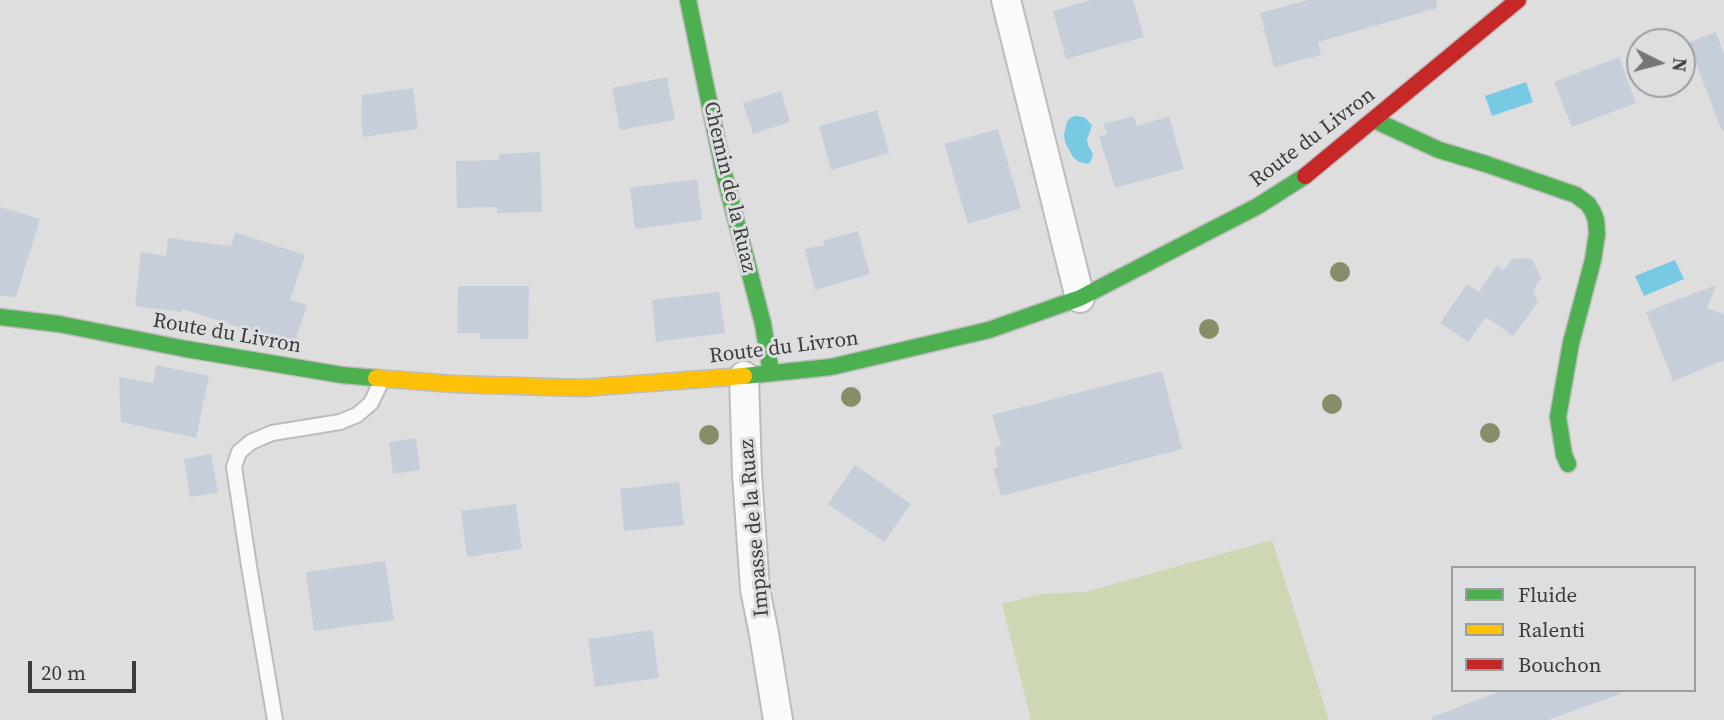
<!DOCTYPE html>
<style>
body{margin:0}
#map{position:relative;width:1724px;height:720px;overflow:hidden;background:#dedede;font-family:"Source Serif 4",serif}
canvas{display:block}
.legend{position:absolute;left:1451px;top:566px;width:245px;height:126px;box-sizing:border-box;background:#dddedf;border:2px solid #9d9d9e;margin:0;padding:9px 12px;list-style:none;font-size:21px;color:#3c3c3d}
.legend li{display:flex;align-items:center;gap:14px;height:35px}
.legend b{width:35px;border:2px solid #9d9d9e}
.north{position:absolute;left:1626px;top:28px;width:70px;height:70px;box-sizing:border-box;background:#dddedf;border:2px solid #9d9d9e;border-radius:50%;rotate:96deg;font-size:19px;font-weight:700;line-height:28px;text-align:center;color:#3c3c3d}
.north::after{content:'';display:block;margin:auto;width:24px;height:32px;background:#757575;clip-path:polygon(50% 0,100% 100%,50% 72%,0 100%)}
.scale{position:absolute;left:28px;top:661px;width:108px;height:32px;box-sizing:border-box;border:4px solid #3c3c3d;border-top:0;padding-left:9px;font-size:21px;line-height:24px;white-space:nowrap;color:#3c3c3d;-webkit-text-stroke:5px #dddedf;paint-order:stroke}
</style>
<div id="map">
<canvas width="1724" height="720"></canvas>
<ul class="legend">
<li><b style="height:9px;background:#4caf50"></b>Fluide</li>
<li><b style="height:9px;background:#ffc107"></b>Ralenti</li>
<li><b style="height:9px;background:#c62828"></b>Bouchon</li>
</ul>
<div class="north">N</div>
<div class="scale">20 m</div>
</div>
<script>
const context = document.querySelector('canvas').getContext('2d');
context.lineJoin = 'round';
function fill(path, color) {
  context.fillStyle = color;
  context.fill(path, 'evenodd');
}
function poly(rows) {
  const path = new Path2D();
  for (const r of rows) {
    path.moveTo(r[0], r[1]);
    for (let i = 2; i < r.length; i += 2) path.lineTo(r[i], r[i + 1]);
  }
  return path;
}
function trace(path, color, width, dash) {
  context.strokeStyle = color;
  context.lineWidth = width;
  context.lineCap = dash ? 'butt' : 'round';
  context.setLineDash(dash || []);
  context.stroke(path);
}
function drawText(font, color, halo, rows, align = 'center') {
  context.font = font + ' "Source Serif 4",serif';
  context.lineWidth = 6;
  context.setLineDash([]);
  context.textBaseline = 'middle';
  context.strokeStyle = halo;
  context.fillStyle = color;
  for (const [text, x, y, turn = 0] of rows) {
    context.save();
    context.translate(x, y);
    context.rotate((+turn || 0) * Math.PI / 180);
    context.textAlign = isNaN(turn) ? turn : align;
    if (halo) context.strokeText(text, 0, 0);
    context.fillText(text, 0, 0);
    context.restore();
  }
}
fill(poly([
 [1272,540,1329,720,1031,720,1002,604,1042,594,1085,592]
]), '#ced7b3');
fill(poly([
 [1526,82,1533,102,1492,116,1485,96],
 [1075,116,1084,117,1092,125,1087,140,1088,145,1093,154,1091,161,1088,164,1079,162,1073,157,1065,142,1064,134,1067,122,1070,118],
 [1675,260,1684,279,1644,296,1635,276]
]), '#78cae4');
fill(poly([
 [1091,0,1133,0,1144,37,1066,59,1053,11],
 [1308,0,1436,0,1437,8,1318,42,1321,55,1274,67,1260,13],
 [1716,32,1724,54,1724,130,1722,131,1688,43],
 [1619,57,1636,103,1572,127,1554,82],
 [667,77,675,120,620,130,612,88],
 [413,88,418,129,363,137,361,122,362,95],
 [781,91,790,122,753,134,743,103],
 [877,110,889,153,831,170,819,126],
 [1134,116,1137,126,1169,116,1184,169,1115,188,1099,136,1107,134,1104,124],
 [998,129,1021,208,968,224,944,144],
 [540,152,542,212,497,213,497,207,457,208,456,161,499,160,499,154],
 [697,179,702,220,635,229,630,188],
 [0,207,40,219,16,297,0,296],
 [858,231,870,274,815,290,805,249,824,245,823,241],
 [235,232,305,255,290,300,307,305,294,345,182,309,182,312,135,306,141,252,166,256,168,238,231,246],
 [1513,258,1532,259,1541,278,1533,291,1538,302,1513,336,1486,317,1468,342,1440,323,1467,284,1479,292,1497,265,1503,270],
 [1716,285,1707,308,1724,315,1724,360,1673,381,1646,312],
 [458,286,529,286,528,339,480,339,480,333,457,333],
 [719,292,725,333,656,342,652,300],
 [156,365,209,376,196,438,121,422,119,377,153,383],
 [1162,371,1182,449,1001,496,993,468,998,467,994,448,1001,446,992,415],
 [416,438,420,470,393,474,389,442],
 [211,454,218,493,190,497,184,459],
 [855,465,911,504,884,542,828,504],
 [679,482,684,525,624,531,620,489],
 [516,504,522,549,467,557,461,511],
 [385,561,394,620,314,631,306,572],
 [652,630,659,678,595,687,588,639],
 [1504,690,1619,690,1620,694,1548,720,1433,720,1432,717]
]), '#c6cfd9');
const lane = poly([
 [275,720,249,566,234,467,239,452,251,442,272,433,340,422,357,415,371,403,382,380]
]);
const street = poly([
 [1006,0,1080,298],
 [744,376,747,474,755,589,764,634,778,720]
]);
const fast = poly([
 [688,0,724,174,763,324,771,373],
 [1374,120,1439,150,1486,164,1576,195,1588,204,1593,212,1596,220,1597,234,1593,260,1571,343,1558,417,1564,455,1568,464],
 [0,317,59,324,186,349,342,375,376,378],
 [744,376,831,367,989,330,1080,298,1258,206,1305,176]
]);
const slow = poly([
 [376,378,454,384,582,388,744,376]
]);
const jam = poly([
 [1305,176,1518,0]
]);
trace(lane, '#bcbcbc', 18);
trace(street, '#bcbcbc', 32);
trace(fast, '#bcbcbc', 19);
trace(slow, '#bcbcbc', 19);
trace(jam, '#bcbcbc', 19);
trace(lane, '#fafafa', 14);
trace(street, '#fafafa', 28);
trace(fast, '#4caf50', 16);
trace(slow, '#ffc107', 16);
trace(jam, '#c62828', 16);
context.fillStyle = '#868d68';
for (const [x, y] of [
 [1340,272],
 [1209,329],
 [851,397],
 [1332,404],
 [1490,433],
 [709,435]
]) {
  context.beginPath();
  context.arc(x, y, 10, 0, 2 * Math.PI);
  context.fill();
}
drawText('21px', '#3c3c3d', '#dddedf', [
 ["Route du Livron",1313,138,-37],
 ["Chemin de la Ruaz",729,187,77],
 ["Route du Livron",227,334,10],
 ["Route du Livron",784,348,-7],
 ["Impasse de la Ruaz",755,528,-95]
]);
</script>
